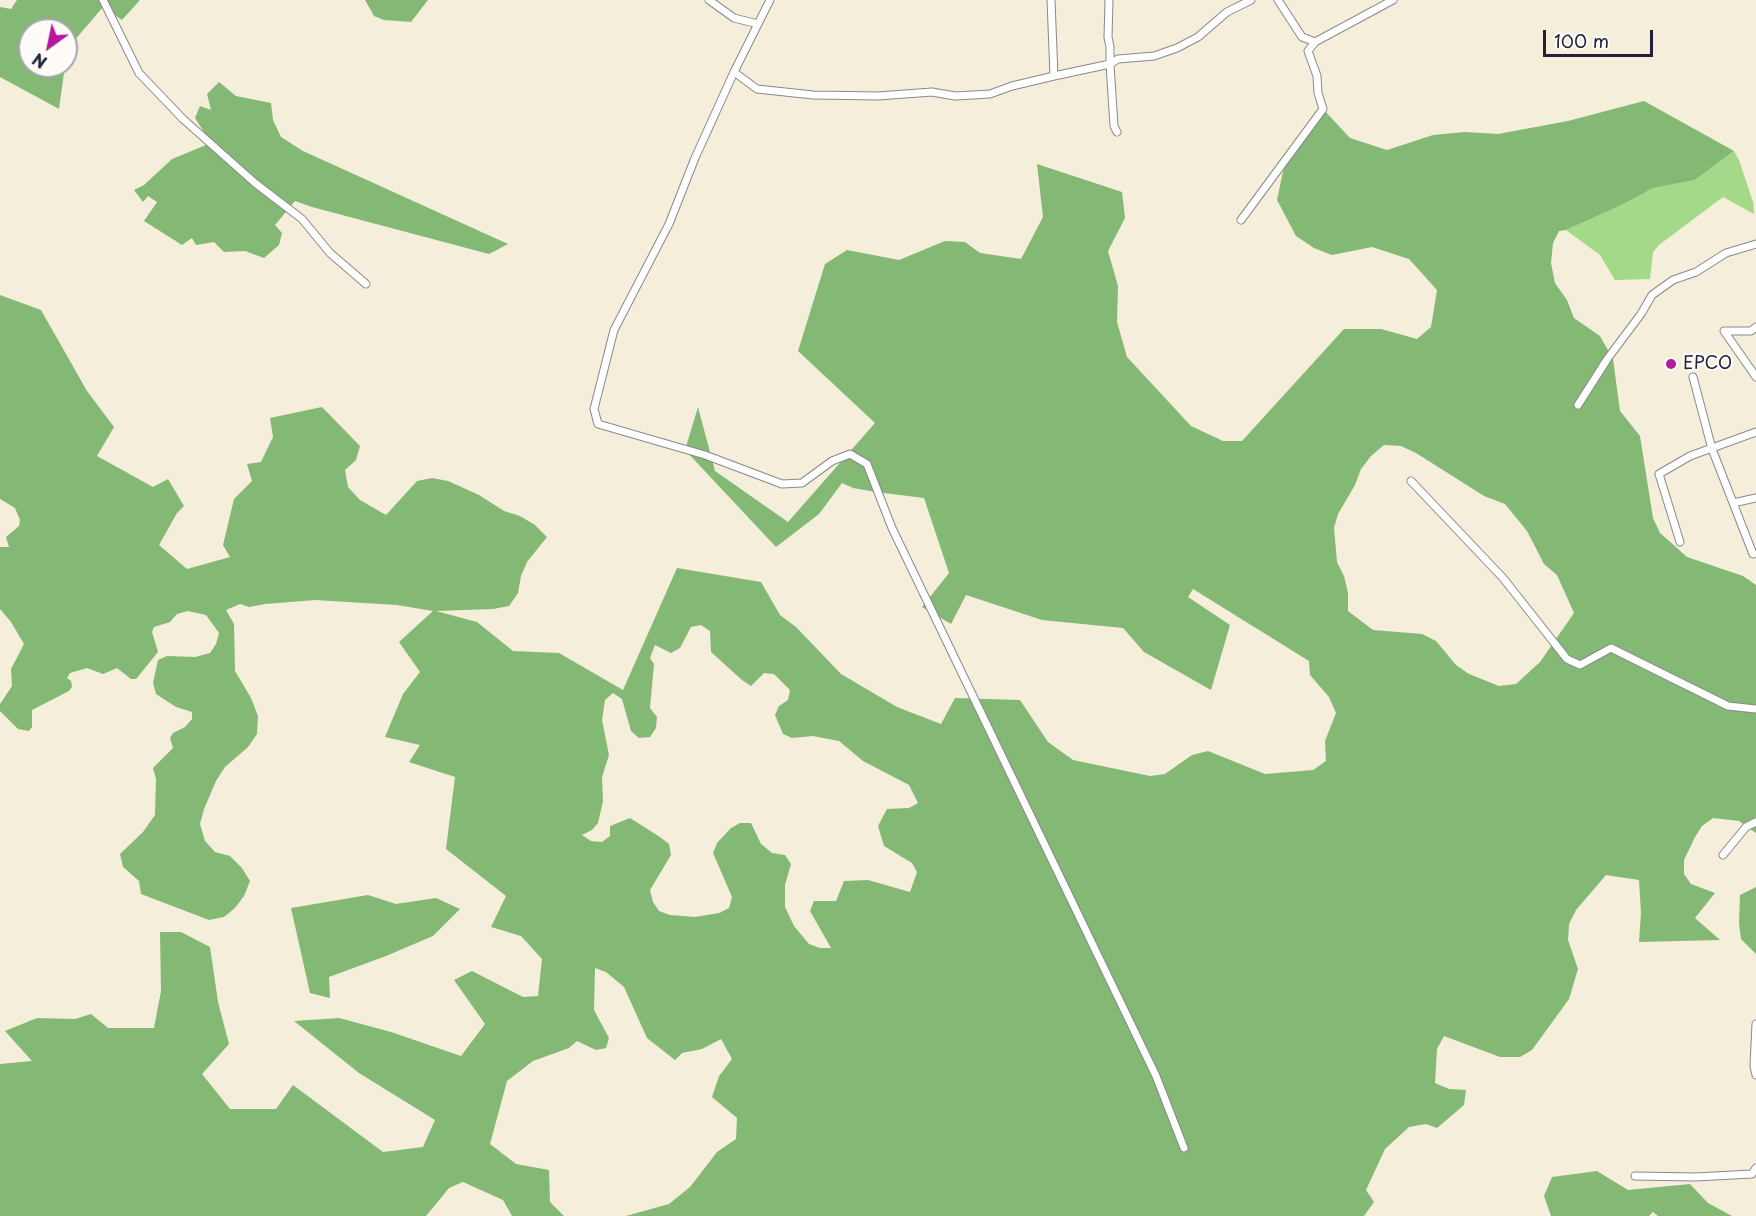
<!DOCTYPE html>
<style>
body{margin:0}
#map{position:relative;width:1756px;height:1216px;overflow:hidden;background:#f4eeda;font-family:"Playpen Sans",sans-serif}
canvas{display:block}
.north{position:absolute;left:18px;top:18px;width:60px;height:60px;box-sizing:border-box;background:#fdfcf7;border:2px solid #a5a5ac;border-radius:50%;rotate:213deg;font-size:16px;font-weight:700;line-height:24px;text-align:center;color:#22223b}
.north::after{content:'';display:block;margin:auto;width:21px;height:27px;background:#b5179e;clip-path:polygon(50% 0,100% 100%,50% 72%,0 100%)}
.scale{position:absolute;left:1543px;top:30px;width:110px;height:27px;box-sizing:border-box;border:3px solid #22223b;border-top:0;padding-left:8px;font-size:18px;line-height:21px;white-space:nowrap;color:#22223b;-webkit-text-stroke:4px #fdfcf7;paint-order:stroke}
</style>
<div id="map">
<canvas width="1756" height="1216"></canvas>
<div class="north">N</div>
<div class="scale">100 m</div>
</div>
<script>
const context = document.querySelector('canvas').getContext('2d');
context.lineJoin = 'round';
function fill(path, color) {
  context.fillStyle = color;
  context.fill(path, 'evenodd');
}
function poly(rows) {
  const path = new Path2D();
  for (const r of rows) {
    path.moveTo(r[0], r[1]);
    for (let i = 2; i < r.length; i += 2) path.lineTo(r[i], r[i + 1]);
  }
  return path;
}
function trace(path, color, width, dash) {
  context.strokeStyle = color;
  context.lineWidth = width;
  context.lineCap = dash ? 'butt' : 'round';
  context.setLineDash(dash || []);
  context.stroke(path);
}
function drawText(font, color, halo, rows, align = 'center') {
  context.font = font + ' "Playpen Sans",sans-serif';
  context.lineWidth = 4.5;
  context.setLineDash([]);
  context.textBaseline = 'middle';
  context.strokeStyle = halo;
  context.fillStyle = color;
  for (const [text, x, y, turn = 0] of rows) {
    context.save();
    context.translate(x, y);
    context.rotate((+turn || 0) * Math.PI / 180);
    context.textAlign = isNaN(turn) ? turn : align;
    if (halo) context.strokeText(text, 0, 0);
    context.fillText(text, 0, 0);
    context.restore();
  }
}
fill(poly([
 [1734,151,1739,160,1753,202,1754,214,1723,197,1659,245,1653,252,1650,279,1615,280,1600,255,1566,230,1653,188,1695,180]
]), '#a4d989');
fill(poly([
 [17,0,140,0,122,20,103,7,67,49,66,54,66,30,30,30,30,66,65,66,59,109,0,77,0,7,11,9],
 [365,0,428,0,411,22,384,20,374,16],
 [219,82,236,96,271,103,273,120,281,137,303,151,508,244,489,254,312,207,295,201,275,225,282,233,279,245,264,258,245,251,224,252,214,242,196,245,192,238,182,245,144,221,157,202,148,196,143,202,134,190,144,185,172,159,211,143,195,118,200,106,211,110,207,94],
 [1644,101,1734,151,1695,180,1653,188,1625,203,1566,230,1559,231,1553,243,1551,263,1555,283,1567,300,1574,318,1600,336,1613,359,1620,411,1640,436,1653,518,1660,533,1687,557,1743,576,1756,585,1756,833,1739,821,1713,818,1702,826,1695,837,1684,860,1684,874,1691,884,1715,893,1695,918,1720,940,1639,942,1641,913,1639,880,1606,875,1576,910,1569,924,1568,940,1578,969,1569,999,1532,1050,1520,1057,1500,1057,1444,1036,1437,1049,1435,1083,1449,1089,1466,1090,1464,1105,1437,1128,1426,1124,1409,1127,1385,1149,1366,1190,1374,1202,1364,1216,626,1216,669,1204,690,1187,717,1152,736,1139,737,1118,712,1097,719,1076,732,1059,721,1039,702,1049,682,1053,675,1060,647,1038,624,987,606,972,595,968,594,1010,609,1038,606,1048,596,1050,577,1041,569,1048,533,1061,507,1081,490,1144,516,1164,549,1170,550,1202,564,1216,512,1216,503,1200,463,1182,449,1188,426,1216,0,1216,0,1064,32,1061,5,1031,37,1018,75,1019,91,1014,108,1028,154,1028,161,991,160,932,181,932,210,947,218,1002,229,1044,202,1074,230,1109,276,1109,293,1085,383,1152,423,1147,435,1120,359,1073,294,1021,339,1018,391,1032,461,1056,485,1024,454,980,472,971,523,997,538,996,542,959,521,936,491,927,506,896,446,849,455,777,409,762,420,745,385,737,403,694,420,672,399,642,433,611,397,605,315,600,265,604,249,607,240,604,226,610,234,624,235,671,251,698,258,716,257,734,248,747,225,767,216,781,204,809,200,824,205,841,215,852,230,856,242,868,250,881,244,896,235,908,224,917,209,920,141,894,139,881,123,867,120,854,143,832,155,815,156,779,153,768,173,748,170,738,173,733,185,727,192,719,192,712,176,707,156,694,153,683,158,660,167,656,195,657,210,653,216,644,219,633,206,615,188,611,177,614,170,622,154,627,152,632,158,652,136,679,131,679,117,668,103,674,87,668,70,673,67,678,71,681,72,687,69,691,32,710,32,727,29,731,18,729,0,711,0,704,12,686,11,669,24,644,11,622,0,609,0,547,9,547,6,537,19,526,20,520,15,508,0,499,0,295,41,310,87,391,114,427,97,456,153,487,168,479,184,506,177,513,159,545,187,569,230,557,223,545,234,499,252,481,247,464,261,462,273,437,270,418,322,407,360,446,356,460,345,470,348,487,360,500,386,515,417,481,432,478,448,481,479,495,504,511,520,516,535,525,547,537,527,562,521,576,518,593,509,606,493,609,436,611,477,622,513,651,559,653,623,690,677,568,761,582,780,615,796,627,841,674,897,707,941,724,955,698,1020,700,1048,742,1073,760,1150,776,1165,774,1192,755,1208,751,1265,774,1313,770,1326,761,1325,741,1336,713,1329,697,1310,675,1309,661,1193,589,1188,597,1230,625,1211,690,1144,652,1123,628,1042,620,966,595,951,624,922,607,949,573,924,498,876,492,853,488,842,483,819,514,776,547,685,450,698,407,715,471,788,522,875,423,798,351,825,264,847,250,899,260,945,241,965,242,980,253,1021,259,1043,217,1037,164,1122,192,1125,218,1108,251,1118,286,1117,322,1127,357,1191,426,1223,441,1242,441,1344,329,1381,329,1417,339,1431,327,1437,290,1409,259,1372,247,1332,255,1314,248,1296,236,1277,200,1285,162,1323,109,1350,138,1387,150,1433,135,1465,132,1498,134,1568,121],
 [1384,445,1401,446,1416,453,1484,496,1505,504,1527,531,1544,564,1557,575,1574,613,1540,662,1516,684,1499,686,1469,674,1456,665,1436,641,1422,634,1373,630,1348,611,1348,593,1344,576,1337,562,1334,528,1338,514,1355,485,1361,469,1371,456],
 [701,625,710,631,711,652,742,680,751,686,764,673,774,674,790,690,788,700,779,706,775,715,783,734,792,738,813,736,839,741,863,761,909,785,918,803,909,808,887,809,878,826,884,846,912,863,917,872,910,892,868,880,844,881,836,901,814,901,810,911,831,948,820,948,809,944,794,926,785,907,785,885,791,864,785,855,772,853,761,844,751,823,740,823,731,828,717,843,713,853,732,897,729,908,719,913,695,917,670,915,659,911,653,902,650,890,671,855,669,844,660,837,630,818,610,826,610,836,602,842,591,841,582,835,592,830,598,823,603,801,602,777,609,755,602,720,605,700,613,693,622,699,631,731,639,738,650,737,656,728,657,717,650,708,654,664,650,658,655,645,671,653,680,648,691,627],
 [1756,887,1756,954,1741,939,1739,923,1740,895],
 [368,895,396,904,436,898,460,909,433,936,386,956,329,977,330,998,310,993,291,908],
 [1597,1171,1628,1190,1690,1184,1708,1203,1732,1216,1658,1216,1653,1212,1649,1216,1551,1216,1544,1196,1552,1177]
]), '#83b975');
const minor = poly([
 [103,0,139,73,183,119,255,183,302,219,330,253,366,284],
 [709,0,734,18,758,24],
 [1051,0,1054,76,1012,86,990,94,955,96,932,92,878,96,813,95,757,89,734,72,695,158,669,224,614,330,594,409,598,424,705,455,782,484,802,483,832,461,850,454,867,464,892,528,1156,1076,1184,1148],
 [1278,0,1302,37,1315,42],
 [734,72,770,0],
 [1054,76,1110,64,1110,47,1108,37,1109,0],
 [1117,132,1114,126,1110,64,1118,59,1154,56,1177,48,1198,37,1227,12,1251,0],
 [1241,220,1323,109,1318,93,1317,76,1308,51,1315,42,1393,0],
 [1756,327,1751,331,1724,331,1756,377],
 [1693,377,1712,449,1753,554],
 [1578,405,1608,358,1641,314,1652,295,1673,280,1696,272,1726,253,1756,244],
 [1411,481,1503,578,1567,659,1580,665,1611,648,1728,706,1756,709],
 [1733,503,1756,498],
 [1680,542,1659,474,1690,456,1756,432],
 [1723,855,1746,827,1756,822],
 [1756,1024,1754,1066,1756,1075],
 [1635,1176,1695,1177,1752,1174,1756,1168]
]);
trace(minor, '#8b888a', 9);
trace(minor, '#fff', 7);
for (const [x, y, r, color] of [
 [1671,364,6,"#b5179e"]
]) {
  const dot = new Path2D();
  dot.arc(x, y, r, 0, 2 * Math.PI);
  context.fillStyle = color;
  context.fill(dot);
  trace(dot, '#fdfcf7', 2);
}
drawText('18px', '#22223b', '#fdfcf7', [
 ["EPCO",1683,364]
], 'left');
</script>
